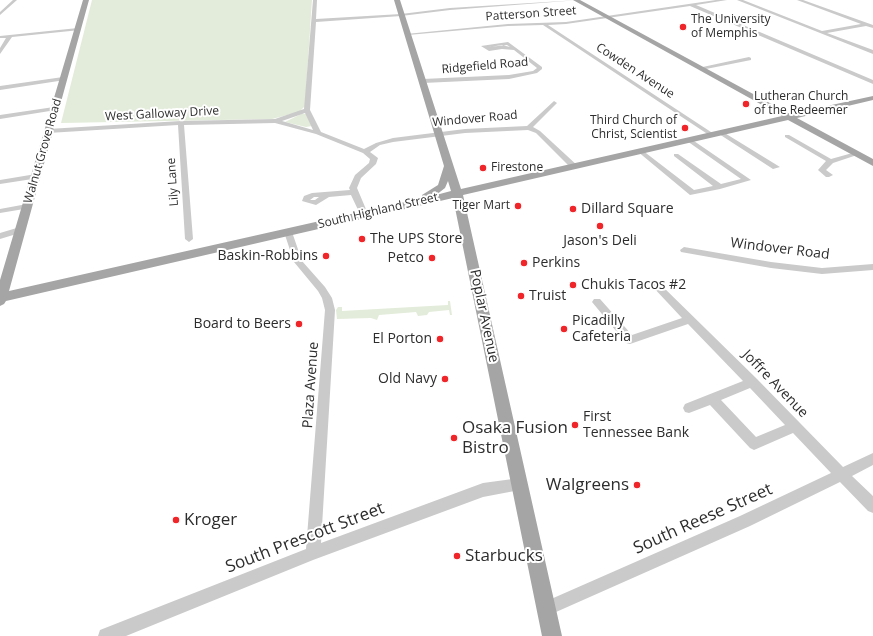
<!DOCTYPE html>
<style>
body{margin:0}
canvas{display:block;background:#fff}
</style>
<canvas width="873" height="636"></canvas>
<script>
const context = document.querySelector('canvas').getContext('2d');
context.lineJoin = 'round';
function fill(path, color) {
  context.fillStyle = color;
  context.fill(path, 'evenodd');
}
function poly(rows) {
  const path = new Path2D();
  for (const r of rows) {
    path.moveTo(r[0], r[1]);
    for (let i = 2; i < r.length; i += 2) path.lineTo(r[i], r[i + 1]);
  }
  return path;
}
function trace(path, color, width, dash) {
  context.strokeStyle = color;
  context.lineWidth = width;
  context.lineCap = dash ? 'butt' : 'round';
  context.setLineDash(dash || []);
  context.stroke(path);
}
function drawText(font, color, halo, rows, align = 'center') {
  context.font = font + ' "Open Sans",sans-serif';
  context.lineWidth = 4;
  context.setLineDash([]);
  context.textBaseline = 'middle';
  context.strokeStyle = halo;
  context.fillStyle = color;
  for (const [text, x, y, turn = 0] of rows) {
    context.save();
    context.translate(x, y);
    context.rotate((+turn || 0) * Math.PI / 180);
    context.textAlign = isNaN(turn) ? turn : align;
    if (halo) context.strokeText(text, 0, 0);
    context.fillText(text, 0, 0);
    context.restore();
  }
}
fill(poly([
 [92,0,312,0,305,106,299,112,272,119,61,123],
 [301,114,306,114,312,126,306,127,285,122],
 [448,301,450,301,452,315,450,315,449,310,429,312,427,315,418,316,416,312,379,315,377,320,371,318,337,319,336,310,338,307,342,307,342,311,448,305]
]), '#e3ecda');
fill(poly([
 [13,0,17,0,0,15,0,12,13,0],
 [313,0,317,0,316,19,401,14,450,8,579,0,450,10,401,16,316,22,310,110,321,132,364,149,376,143,393,138,465,129,527,126,554,101,557,103,533,127,540,131,579,167,572,169,536,133,528,130,465,133,393,142,380,145,370,152,378,158,376,164,361,178,357,188,368,214,364,216,360,214,351,195,329,197,316,205,302,201,304,196,312,193,350,190,349,188,355,175,369,163,370,159,363,153,316,134,275,123,184,125,193,239,189,242,185,239,178,125,48,133,45,131,48,129,181,121,275,119,304,109,313,0],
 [305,113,313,130,282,121,305,113],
 [314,197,319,197,315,200,310,200,314,197],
 [716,0,727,0,696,5,873,80,873,84,690,6,566,24,548,25,714,134,714,136,712,137,543,25,508,26,408,35,406,34,508,24,566,22,716,0],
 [737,0,743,0,822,31,861,24,797,0,803,0,873,25,873,28,866,26,827,33,873,50,873,54,737,0],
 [78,28,80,30,12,37,0,54,0,48,6,38,0,38,0,36,78,28],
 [508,42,542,67,542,69,537,73,509,79,423,83,420,81,423,79,509,75,533,71,537,68,514,50,502,49,489,51,481,46,508,42],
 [502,45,490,47,489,47,507,45,510,47,502,45],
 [749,57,751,58,751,60,701,70,698,68,749,57],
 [63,77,65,78,65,80,0,90,0,86,63,77],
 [54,107,57,109,56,110,0,119,0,115,54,107],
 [719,132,723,132,780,167,773,169,719,134,719,132],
 [785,135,789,135,831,159,856,152,860,154,833,163,826,170,833,175,829,177,826,177,818,170,826,161,785,137,785,135],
 [687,139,691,139,751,180,720,189,690,195,637,151,642,150,694,190,713,186,674,156,674,154,678,154,721,184,741,179,687,141,687,139],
 [36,174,39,174,39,178,0,184,0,180,36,174],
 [27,204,30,204,30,208,0,213,0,209,27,204],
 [20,227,23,228,23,232,0,239,0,233,20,227],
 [288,229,292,232,302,261,325,287,332,298,335,310,321,543,483,483,520,478,525,479,527,484,525,489,483,497,313,560,126,636,98,636,100,630,306,549,325,310,322,298,318,291,294,262,284,232,288,229],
 [684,247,771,262,822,268,873,264,873,270,822,274,771,268,681,252,680,250,684,247],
 [655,281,658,282,757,379,843,467,873,453,873,465,852,476,873,496,873,513,868,511,840,482,750,526,547,616,542,613,539,608,542,603,740,516,831,473,793,433,754,450,750,448,710,405,689,413,685,412,683,408,685,404,743,381,688,324,630,344,626,343,592,302,594,299,600,299,632,335,682,318,652,286,650,284,652,282,655,281],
 [750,388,785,425,756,437,721,400,750,388]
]), '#cacaca');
fill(poly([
 [83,0,89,0,9,291,422,198,422,195,438,185,444,166,394,0,400,0,461,189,782,116,573,0,580,0,790,114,873,96,873,100,797,118,873,159,873,166,788,120,463,195,562,636,542,636,453,198,6,301,4,304,0,306,0,280,83,0],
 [448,181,451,191,436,195,445,188,448,181]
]), '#a5a5a5');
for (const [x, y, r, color] of [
 [683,27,4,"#ef2529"],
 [746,104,4,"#ef2529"],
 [685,128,4,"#ef2529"],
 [483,168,4,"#ef2529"],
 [518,206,4,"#ef2529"],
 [573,209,4,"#ef2529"],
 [600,226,4,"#ef2529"],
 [362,239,4,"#ef2529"],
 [326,256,4,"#ef2529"],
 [432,258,4,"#ef2529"],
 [524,263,4,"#ef2529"],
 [573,285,4,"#ef2529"],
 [521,296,4,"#ef2529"],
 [299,324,4,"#ef2529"],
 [564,329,4,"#ef2529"],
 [440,339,4,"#ef2529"],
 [445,379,4,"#ef2529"],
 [575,425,4,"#ef2529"],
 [454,438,4,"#ef2529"],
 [637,485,4,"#ef2529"],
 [176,520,4,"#ef2529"],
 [457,556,4,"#ef2529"]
]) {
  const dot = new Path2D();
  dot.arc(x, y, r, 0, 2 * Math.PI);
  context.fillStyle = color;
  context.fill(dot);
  trace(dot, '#fff', 1.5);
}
drawText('12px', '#2d2d2d', '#fff', [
 ["Patterson Street",531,14,-4],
 ["Ridgefield Road",485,66,-5],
 ["Cowden Avenue",635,71,33],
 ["West Galloway Drive",162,114,-3],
 ["Windover Road",475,119,-5],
 ["Walnut Grove Road",43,151,-74],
 ["Lily Lane",173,182,-94],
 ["South Highland Street",378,211,-13]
]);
drawText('12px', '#2d2d2d', '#fff', [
 ["The University",691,20],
 ["of Memphis",691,34],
 ["Lutheran Church",754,97],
 ["of the Redeemer",754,111],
 ["Third Church of",677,121,"right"],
 ["Christ, Scientist",677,135,"right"],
 ["Firestone",491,168],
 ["Tiger Mart",510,206,"right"]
], 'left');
drawText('14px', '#2d2d2d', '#fff', [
 ["Dillard Square",581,209],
 ["The UPS Store",370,239],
 ["Jason's Deli",600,241,"center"],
 ["Baskin-Robbins",318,256,"right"],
 ["Petco",424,258,"right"],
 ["Perkins",532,263],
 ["Chukis Tacos #2",581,285],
 ["Truist",529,296],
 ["Picadilly",572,321],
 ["Cafeteria",572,337],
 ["Board to Beers",291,324,"right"],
 ["El Porton",432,339,"right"],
 ["Old Navy",437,379,"right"],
 ["First",583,417],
 ["Tennessee Bank",583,433]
], 'left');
drawText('14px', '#2d2d2d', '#fff', [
 ["Windover Road",780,249,7],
 ["Poplar Avenue",484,316,78],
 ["Joffre Avenue",775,384,46],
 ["Plaza Avenue",311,385,-86]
]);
drawText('17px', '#2d2d2d', '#fff', [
 ["Osaka Fusion",462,428],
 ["Bistro",462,448],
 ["Walgreens",629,485,"right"],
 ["Kroger",184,520],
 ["Starbucks",465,556]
], 'left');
drawText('17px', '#2d2d2d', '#fff', [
 ["South Reese Street",703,519,-24],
 ["South Prescott Street",305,538,-21]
]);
</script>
